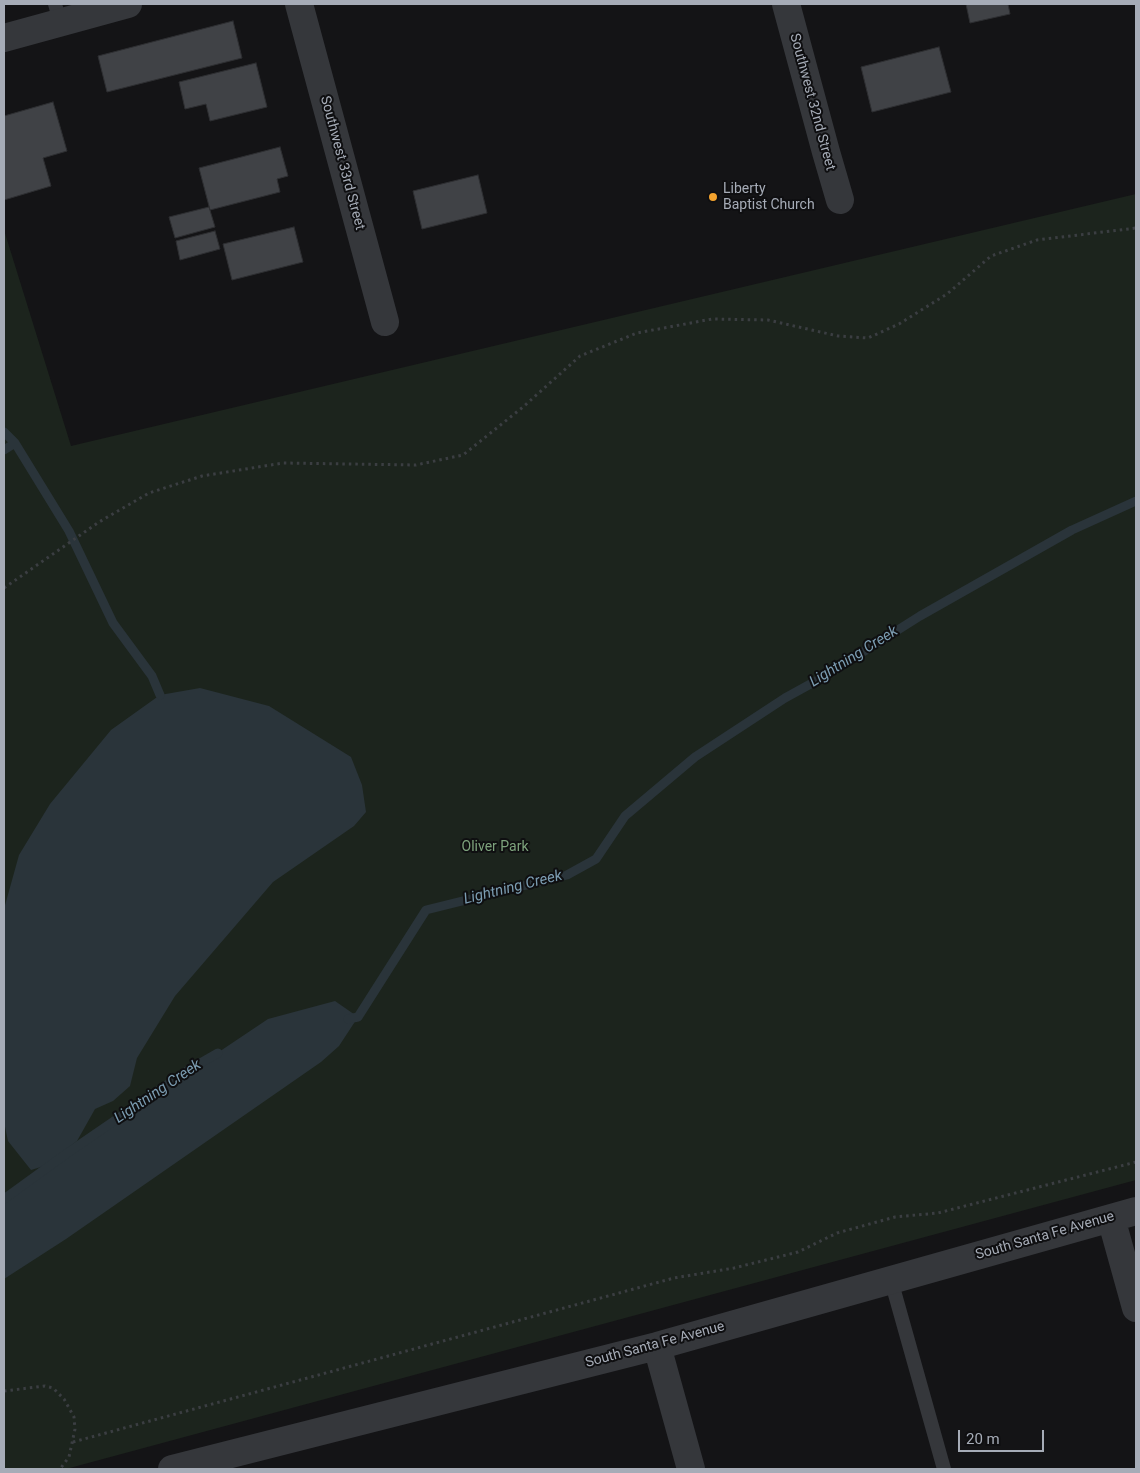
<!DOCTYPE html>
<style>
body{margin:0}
#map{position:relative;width:1140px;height:1473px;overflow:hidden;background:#141416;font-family:Roboto,sans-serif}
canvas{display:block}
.frame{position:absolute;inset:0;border:5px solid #a6acb7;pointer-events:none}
.scale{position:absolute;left:958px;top:1430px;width:86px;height:22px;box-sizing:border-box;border:2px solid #a6acb7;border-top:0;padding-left:6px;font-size:15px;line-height:18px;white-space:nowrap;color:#a6acb7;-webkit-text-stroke:4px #0f0f11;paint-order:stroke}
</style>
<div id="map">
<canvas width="1140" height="1473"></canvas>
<div class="frame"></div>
<div class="scale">20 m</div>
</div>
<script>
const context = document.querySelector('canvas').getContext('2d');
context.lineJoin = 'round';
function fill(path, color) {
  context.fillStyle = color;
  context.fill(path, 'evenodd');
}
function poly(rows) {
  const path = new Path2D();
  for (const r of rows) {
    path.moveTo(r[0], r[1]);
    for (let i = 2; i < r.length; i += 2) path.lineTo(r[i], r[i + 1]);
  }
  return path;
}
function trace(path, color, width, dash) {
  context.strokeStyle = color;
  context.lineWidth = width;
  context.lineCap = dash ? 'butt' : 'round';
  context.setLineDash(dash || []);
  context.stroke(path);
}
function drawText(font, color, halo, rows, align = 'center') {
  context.font = font + ' Roboto,sans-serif';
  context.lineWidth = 4;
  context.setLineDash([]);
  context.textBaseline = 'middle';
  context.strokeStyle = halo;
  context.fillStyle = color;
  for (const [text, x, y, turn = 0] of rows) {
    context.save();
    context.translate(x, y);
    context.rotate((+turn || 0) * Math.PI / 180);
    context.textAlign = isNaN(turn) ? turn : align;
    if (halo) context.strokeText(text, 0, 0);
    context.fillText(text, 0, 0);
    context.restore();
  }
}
fill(poly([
 [1136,194,1136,1180,66,1469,4,1469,4,230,71,446]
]), '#1c241d');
fill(poly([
 [200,688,269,706,351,757,362,785,366,812,354,826,273,882,175,996,137,1058,130,1086,113,1101,95,1109,77,1141,44,1166,31,1170,8,1141,4,1122,4,909,19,855,50,804,111,730,160,695],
 [335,1001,358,1017,339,1046,321,1062,66,1239,4,1279,4,1202,180,1078,268,1019]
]), '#2a343a');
trace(poly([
 [4,432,15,443,69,531,113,623,152,676,160,695],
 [4,450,15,443],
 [348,1019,358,1017,426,910,567,875,596,859,625,816,695,757,785,698,825,676,920,616,1072,530,1136,501],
 [4,1199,66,1154,190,1069,218,1053]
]), '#2a343a', 9);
const building = poly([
 [966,4,1008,4,1010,14,970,23,966,4],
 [233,21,242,58,107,92,98,56,233,21],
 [939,47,951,92,872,112,861,67,939,47],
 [256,63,267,107,210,121,206,104,185,109,179,82,256,63],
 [53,102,67,151,43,158,51,186,4,200,4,116,53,102],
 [280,147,288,176,277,179,280,192,210,210,199,168,280,147],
 [478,175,487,213,422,229,413,191,478,175],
 [209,207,215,227,175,238,169,217,209,207],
 [294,227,303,262,232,280,223,244,294,227],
 [215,231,220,249,180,260,176,241,215,231]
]);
fill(building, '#404246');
trace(building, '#2e2f32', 1);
trace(poly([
 [4,588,99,522,149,493,202,476,283,463,416,465,463,455,523,407,580,356,637,333,712,319,768,320,838,336,868,338,899,324,947,294,991,256,1037,240,1136,228],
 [4,1391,45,1386,53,1388,64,1399,74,1417,75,1429,69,1457,60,1469],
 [73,1442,674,1278,734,1268,798,1252,837,1233,895,1217,938,1213,1136,1162]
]), '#3b3e42', 3, [2.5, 4]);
trace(poly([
 [55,4,60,22],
 [891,1280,944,1469]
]), '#35373b', 14);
trace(poly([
 [299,4,385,322],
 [786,4,826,152,840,200],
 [1111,1218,1136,1308],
 [657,1346,691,1469],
 [172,1469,657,1346,1136,1211]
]), '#35373b', 28);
trace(poly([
 [4,38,128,4]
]), '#35373b', 28);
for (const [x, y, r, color] of [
 [713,197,5,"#f4a32e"]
]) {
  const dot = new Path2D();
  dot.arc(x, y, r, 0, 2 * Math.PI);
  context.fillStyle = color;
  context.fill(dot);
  trace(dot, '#0f0f11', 2);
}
drawText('14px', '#a6acb7', '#0f0f11', [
 ["Southwest 32nd Street",812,102,75],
 ["Southwest 33rd Street",342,163,75],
 ["South Santa Fe Avenue",1045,1236,-16],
 ["South Santa Fe Avenue",655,1345,-15]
]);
drawText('14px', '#a6acb7', '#0f0f11', [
 ["Liberty",723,189],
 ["Baptist Church",723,205]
], 'left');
drawText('14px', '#7da27c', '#0f0f11', [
 ["Oliver Park",495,847]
]);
drawText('italic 15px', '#7c9db2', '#0f0f11', [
 ["Lightning Creek",854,657,-32],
 ["Lightning Creek",513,888,-14],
 ["Lightning Creek",158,1092,-34]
]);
</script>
